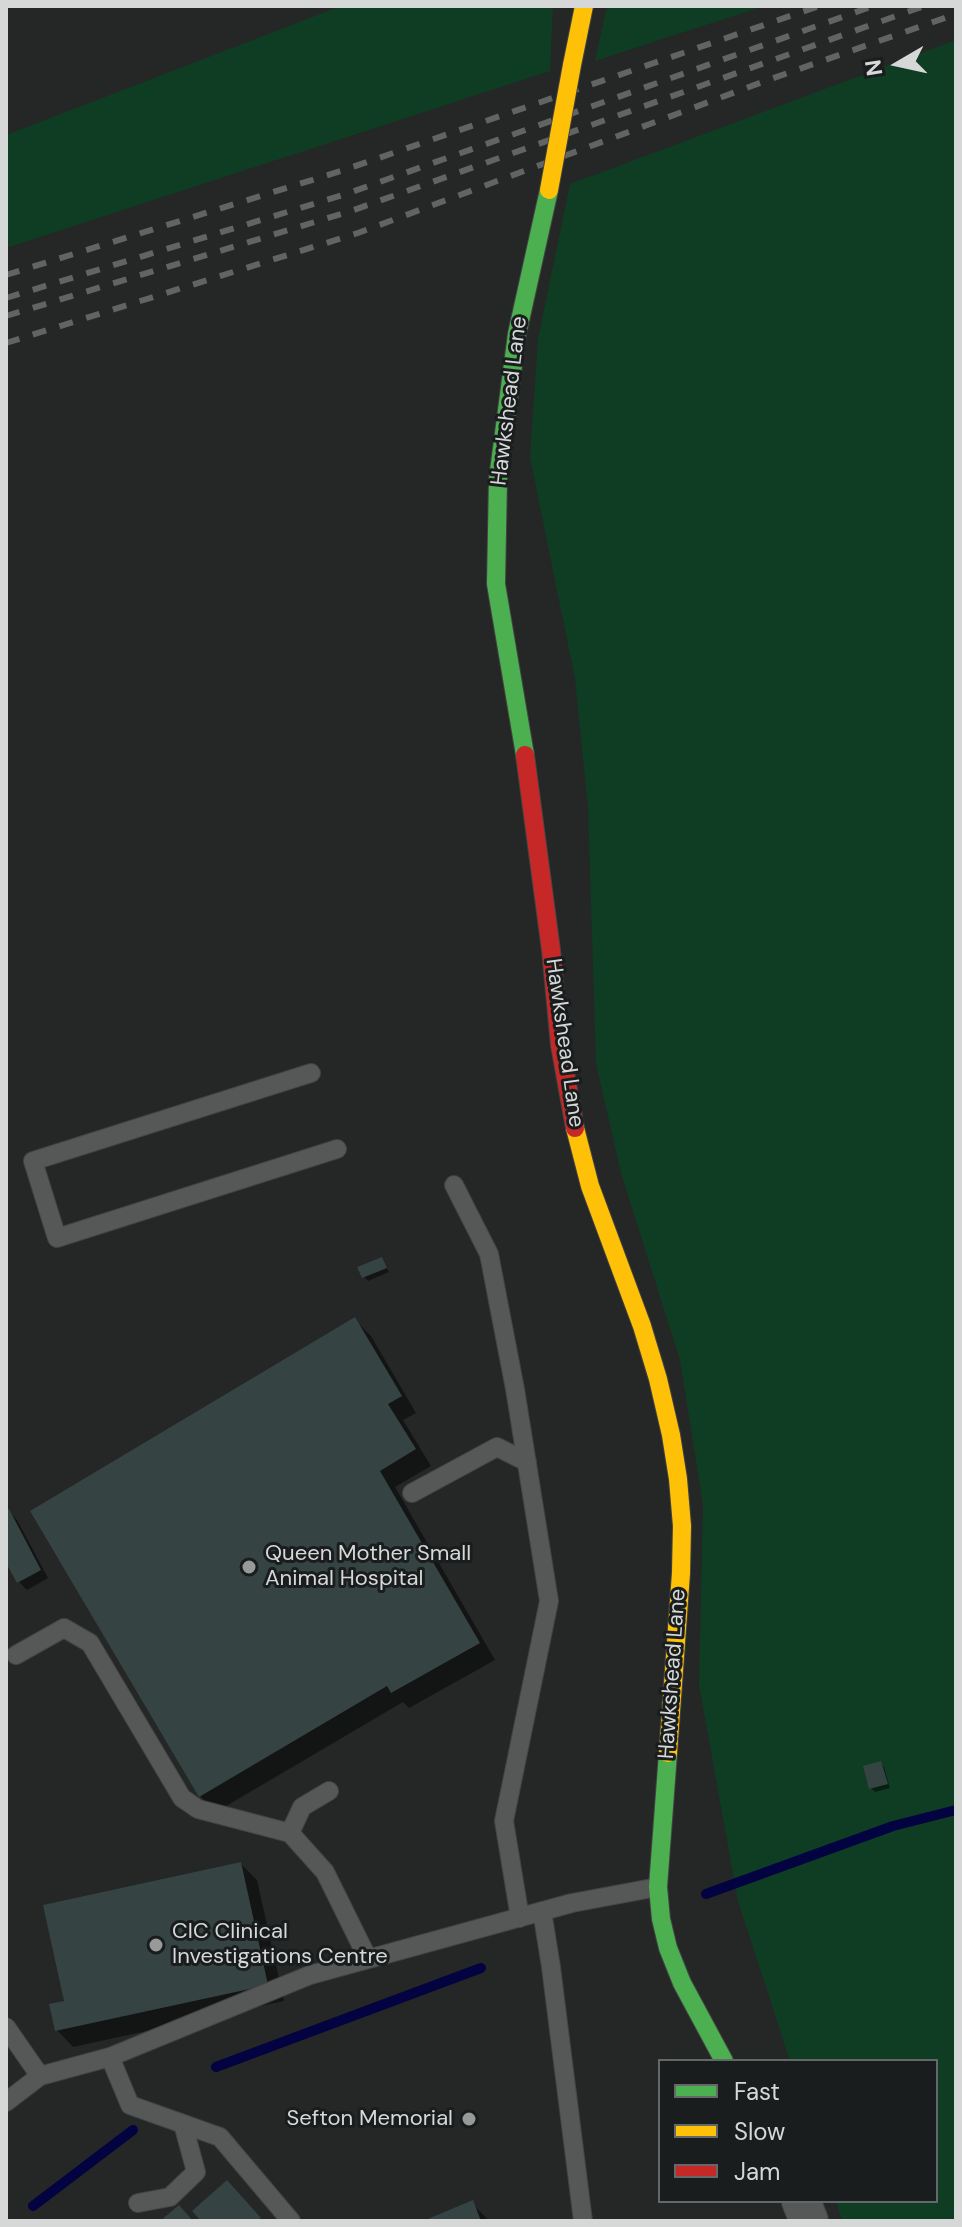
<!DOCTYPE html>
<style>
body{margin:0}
#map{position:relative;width:962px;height:2227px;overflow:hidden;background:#252626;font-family:"DM Sans",sans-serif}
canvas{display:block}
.frame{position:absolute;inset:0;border:8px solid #d6d8d8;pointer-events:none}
.legend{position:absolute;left:658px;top:2059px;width:280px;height:144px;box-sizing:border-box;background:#1a1d1e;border:2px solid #656868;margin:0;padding:10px 14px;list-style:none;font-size:24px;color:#d6d8d8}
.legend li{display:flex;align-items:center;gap:16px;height:40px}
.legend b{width:40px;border:2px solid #656868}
.north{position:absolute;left:858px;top:24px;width:80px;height:80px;-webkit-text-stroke:6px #1a1d1e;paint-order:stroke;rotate:261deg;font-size:22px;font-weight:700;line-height:32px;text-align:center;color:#d6d8d8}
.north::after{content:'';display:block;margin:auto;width:28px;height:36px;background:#d6d8d8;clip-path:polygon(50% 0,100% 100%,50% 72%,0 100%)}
</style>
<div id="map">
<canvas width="962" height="2227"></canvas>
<div class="frame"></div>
<ul class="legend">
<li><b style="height:10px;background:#4caf50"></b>Fast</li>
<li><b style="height:10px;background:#ffc107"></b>Slow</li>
<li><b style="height:10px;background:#c62828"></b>Jam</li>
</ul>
<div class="north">N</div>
</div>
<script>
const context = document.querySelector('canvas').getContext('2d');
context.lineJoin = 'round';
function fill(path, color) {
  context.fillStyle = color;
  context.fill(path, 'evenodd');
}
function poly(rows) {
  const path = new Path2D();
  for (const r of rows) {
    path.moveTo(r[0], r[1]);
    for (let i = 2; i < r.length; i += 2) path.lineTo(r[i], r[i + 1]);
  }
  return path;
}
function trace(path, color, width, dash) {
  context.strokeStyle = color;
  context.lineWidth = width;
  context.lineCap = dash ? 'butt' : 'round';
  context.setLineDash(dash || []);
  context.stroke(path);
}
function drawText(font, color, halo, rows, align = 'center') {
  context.font = font + ' "DM Sans",sans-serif';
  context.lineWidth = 6;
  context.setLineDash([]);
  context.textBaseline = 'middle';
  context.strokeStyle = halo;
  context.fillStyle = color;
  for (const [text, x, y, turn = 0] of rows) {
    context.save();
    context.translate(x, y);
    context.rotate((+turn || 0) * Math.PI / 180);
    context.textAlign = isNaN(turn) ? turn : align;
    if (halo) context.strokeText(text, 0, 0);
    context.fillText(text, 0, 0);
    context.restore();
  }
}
fill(poly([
 [341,6,553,6,550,71,6,248,6,135],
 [607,6,764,6,595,61],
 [956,40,956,2221,842,2221,836,2201,936,2201,936,2061,790,2061,738,1901,699,1685,703,1505,680,1360,621,1173,596,1063,588,807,575,679,530,457,538,339,570,184]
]), '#0f3d24');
fill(poly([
 [381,1259,389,1272,368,1281,364,1277],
 [355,1320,371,1336,416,1413,403,1420,431,1466,395,1487,495,1660,409,1708,403,1702,216,1812,200,1796],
 [9,1511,17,1520,48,1578,27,1590,18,1581,6,1558,6,1512],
 [880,1763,884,1767,890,1788,875,1792,871,1788],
 [241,1864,257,1880,284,2001,73,2047,57,2030],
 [472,2203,489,2221,428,2221]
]), '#0007');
trace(poly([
 [706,1894,893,1826,956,1810],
 [216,2067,481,1968],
 [33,2206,133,2130]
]), '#030341', 10);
fill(poly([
 [382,1257,387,1268,362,1278,357,1267],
 [355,1317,402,1396,388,1404,416,1449,380,1471,480,1643,391,1693,387,1686,199,1797,30,1511],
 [9,1509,41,1570,17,1583,6,1563,6,1510],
 [881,1761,888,1784,869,1789,863,1766],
 [241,1862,268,1985,55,2031,49,2004,64,2001,43,1905],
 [227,2180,261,2218,257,2221,201,2221,192,2211],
 [473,2200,481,2221,423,2221],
 [179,2205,193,2221,160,2221]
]), '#354443');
const lane = poly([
 [311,1073,33,1161,57,1238,337,1149],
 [454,1185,489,1254,515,1389,549,1601,504,1821,520,1918],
 [412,1493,497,1447,527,1462],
 [16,1655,64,1628,90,1643,182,1798,198,1809,290,1833,325,1872,368,1959],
 [290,1833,302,1807,329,1791],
 [542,1911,551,1967,583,2221],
 [6,2027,40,2076],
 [110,2057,130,2105,220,2137,291,2221],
 [6,2102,40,2076,110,2057,310,1975,572,1903,658,1887],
 [138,2203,170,2197,196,2172,183,2124]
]);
const street = poly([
 [801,2201,809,2221]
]);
const fast = poly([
 [525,755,496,584,498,479,517,334,549,190],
 [668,1753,658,1887,661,1919,668,1948,682,1983,724,2061]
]);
const slow = poly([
 [572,65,584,6],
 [575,1128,590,1186,642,1326,658,1379,671,1435,678,1479,682,1526,681,1573,668,1753]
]);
const jam = poly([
 [525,755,551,950,560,1045,575,1128]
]);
trace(lane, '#424343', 20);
trace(street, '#424343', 40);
trace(fast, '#424343', 20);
trace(slow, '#424343', 20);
trace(jam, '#424343', 20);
trace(lane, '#565757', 18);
trace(street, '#565757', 38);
trace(fast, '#4caf50', 18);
trace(slow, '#ffc107', 18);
trace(jam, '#c62828', 18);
trace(poly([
 [6,275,341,171,819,6],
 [6,298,346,194,873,6],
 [6,316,351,211,924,6],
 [6,343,358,233,765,81,956,14]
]), '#626464', 6, [14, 14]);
const slowBridge = poly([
 [549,190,572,65]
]);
trace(slowBridge, '#424343', 20, []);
trace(slowBridge, '#ffc107', 18);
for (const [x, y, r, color] of [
 [249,1567,8,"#989a9a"],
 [156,1945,8,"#989a9a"],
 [469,2119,8,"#989a9a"]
]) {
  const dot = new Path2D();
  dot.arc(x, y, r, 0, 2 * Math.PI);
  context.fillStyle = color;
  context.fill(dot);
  trace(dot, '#1a1d1e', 3);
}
drawText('22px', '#d6d8d8', '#1a1d1e', [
 ["Hawkshead Lane",510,401,-83],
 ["Hawkshead Lane",564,1043,82],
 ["Hawkshead Lane",673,1674,-86]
]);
drawText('22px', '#d6d8d8', '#1a1d1e', [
 ["Queen Mother Small",265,1554],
 ["Animal Hospital",265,1579],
 ["CIC Clinical",172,1932],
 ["Investigations Centre",172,1957],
 ["Sefton Memorial",453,2119,"right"]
], 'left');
</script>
